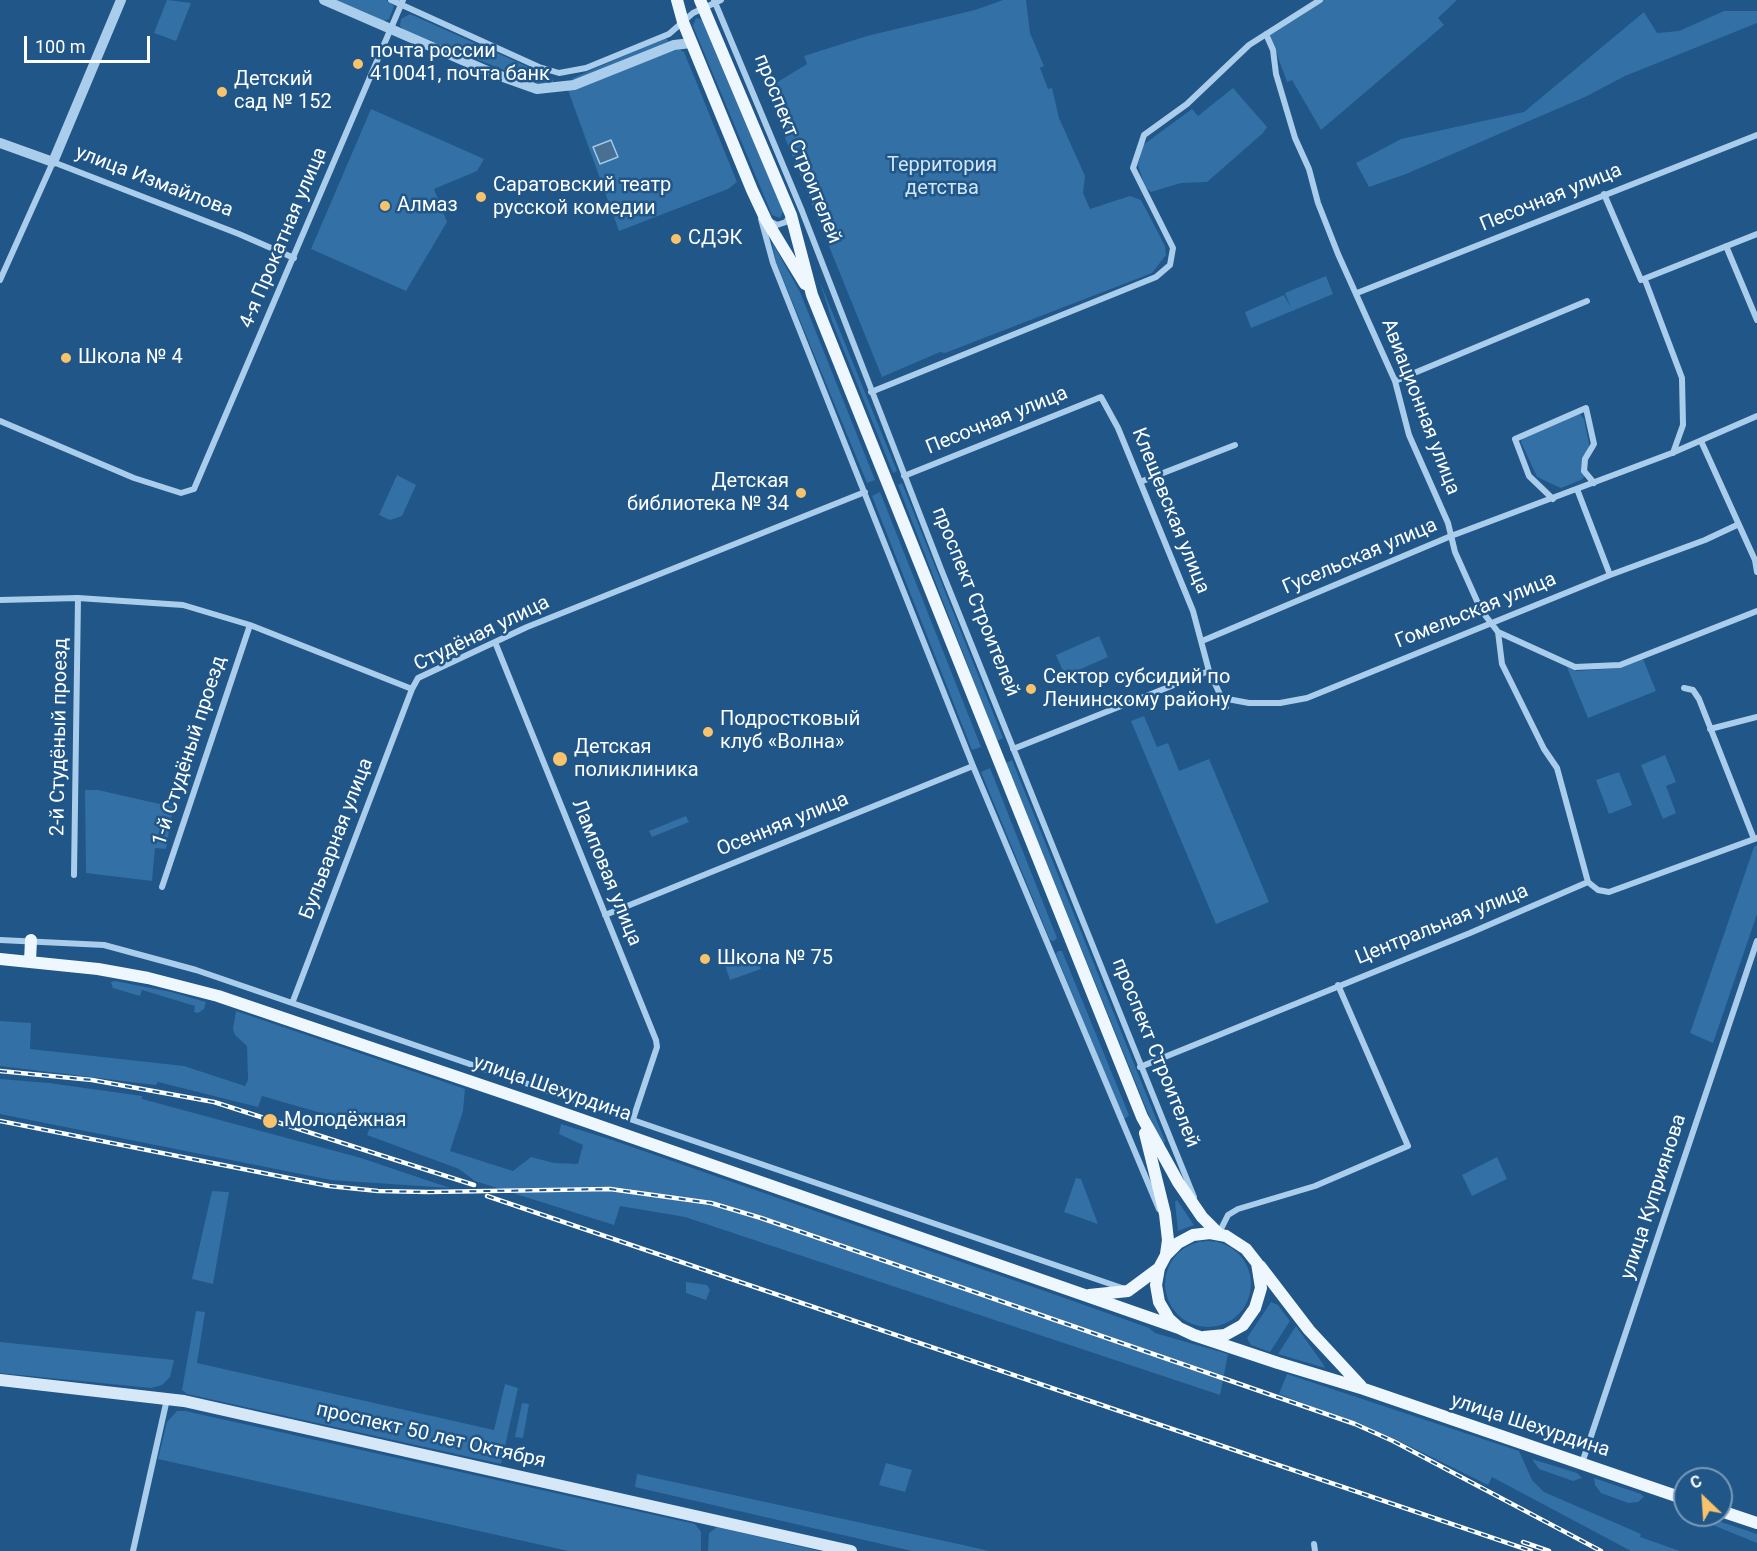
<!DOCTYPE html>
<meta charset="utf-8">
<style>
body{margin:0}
#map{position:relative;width:1757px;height:1551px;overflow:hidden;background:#205688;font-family:Roboto,sans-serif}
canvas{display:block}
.north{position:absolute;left:1673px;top:1467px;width:60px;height:60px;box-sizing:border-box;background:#205688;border:2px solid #799ab8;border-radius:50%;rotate:335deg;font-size:16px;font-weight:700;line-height:24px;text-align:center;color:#fff}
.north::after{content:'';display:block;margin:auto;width:21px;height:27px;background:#f8c36a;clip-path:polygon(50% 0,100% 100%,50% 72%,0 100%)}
.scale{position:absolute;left:24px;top:36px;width:126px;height:27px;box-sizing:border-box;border:3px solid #fff;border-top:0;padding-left:8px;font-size:18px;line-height:21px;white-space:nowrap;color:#fff;-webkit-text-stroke:4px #205688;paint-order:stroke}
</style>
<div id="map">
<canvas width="1757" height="1551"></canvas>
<div class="north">С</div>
<div class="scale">100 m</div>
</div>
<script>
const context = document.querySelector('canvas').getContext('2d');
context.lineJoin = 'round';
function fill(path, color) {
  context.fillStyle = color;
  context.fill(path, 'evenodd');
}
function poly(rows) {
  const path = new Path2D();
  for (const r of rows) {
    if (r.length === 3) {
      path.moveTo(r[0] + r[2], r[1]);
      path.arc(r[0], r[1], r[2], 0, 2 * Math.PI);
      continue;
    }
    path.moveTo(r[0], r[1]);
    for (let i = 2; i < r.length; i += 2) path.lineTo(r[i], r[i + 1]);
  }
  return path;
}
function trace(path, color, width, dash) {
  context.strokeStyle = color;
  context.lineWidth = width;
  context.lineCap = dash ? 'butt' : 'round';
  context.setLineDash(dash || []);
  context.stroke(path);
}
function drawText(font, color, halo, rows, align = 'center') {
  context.font = font + ' Roboto,sans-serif';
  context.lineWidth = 5;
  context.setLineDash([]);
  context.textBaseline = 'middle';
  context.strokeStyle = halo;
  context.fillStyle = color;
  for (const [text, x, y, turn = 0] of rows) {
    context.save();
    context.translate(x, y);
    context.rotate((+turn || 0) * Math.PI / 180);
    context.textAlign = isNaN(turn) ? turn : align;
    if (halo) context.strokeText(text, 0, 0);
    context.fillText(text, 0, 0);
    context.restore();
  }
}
fill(poly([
 [167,0,191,3,176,41,154,33],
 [336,0,386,0,394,6,389,19,384,21],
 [1003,0,1026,0,1030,33,1044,66,1040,68,1048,89,1052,88,1059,118,1085,176,1083,193,1090,209,1130,196,1141,200,1165,246,1166,255,1152,273,945,353,940,352,882,377,775,113,781,110,771,86,807,64,804,56,867,36,975,10],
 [1318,0,1457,0,1438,18,1444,25,1321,130,1292,80,1287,82,1268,30],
 [1724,11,1757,11,1757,23,1625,76,1585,97,1406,174,1369,187,1356,163,1401,139,1524,112,1644,12,1657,33,1679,31],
 [410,14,546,75,552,78,554,84,536,83,404,30,400,26,401,19],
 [696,18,706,20,784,210,780,218,772,215,693,26],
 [666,38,669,42,574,80,571,79],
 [679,49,684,52,737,182,728,189,619,231,568,90],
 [1233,88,1267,127,1263,133,1207,182,1181,183,1151,192,1145,187,1138,165,1143,145,1192,109,1198,116],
 [371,109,484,159,477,171,434,189,447,222,406,291,311,249],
 [772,242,800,292,875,480,867,483,776,262],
 [1326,276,1333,294,1251,328,1245,312,1284,295,1291,308,1285,293],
 [820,282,897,471,893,473,832,321],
 [1575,414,1580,414,1584,419,1589,444,1587,474,1581,480,1561,488,1537,477,1521,442,1522,439],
 [397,475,416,485,402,516,390,520,379,515],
 [902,483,1003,738,997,741,898,485],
 [880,492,981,747,972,750,872,496],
 [1099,636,1108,657,1065,676,1056,655],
 [1643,659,1656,691,1588,718,1567,667,1577,671,1619,668],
 [1144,716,1157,747,1168,743,1179,771,1209,759,1269,902,1216,924,1131,721],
 [1665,755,1676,782,1666,786,1676,813,1663,819,1641,765],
 [1012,760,1165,1141,1164,1144,1161,1143,1146,1108,1006,763],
 [990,768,1057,938,1054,941,1050,940,981,772],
 [1619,772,1632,805,1609,814,1596,780],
 [85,790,98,790,173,807,166,849,155,848,152,881,86,873],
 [686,816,689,822,652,837,649,831],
 [1757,845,1757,914,1713,1043,1690,1033,1754,847],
 [755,951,761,969,730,980,724,962],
 [1058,951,1062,951,1129,1115,1126,1118,1123,1118,1056,954],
 [115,981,171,992,206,1002,204,1009,198,1013,194,1012,195,1006,142,990,140,996,113,988,111,982],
 [236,1011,465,1089,463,1111,450,1151,513,1171,531,1157,554,1163,578,1164,583,1145,559,1134,561,1124,612,1140,1076,1302,1149,1328,1155,1333,1228,1354,1220,1395,685,1217,620,1206,614,1225,475,1181,459,1169,367,1135,370,1127,262,1096,258,1107,158,1082,156,1085,0,1066,0,1021,31,1023,30,1049,184,1066,245,1086,248,1080,247,1046,235,1035,233,1029],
 [0,1079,49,1083,142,1096,142,1099,361,1158,450,1188,331,1180,0,1114],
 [1497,1157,1507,1179,1472,1196,1462,1175],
 [1076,1178,1081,1179,1098,1224,1064,1212],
 [212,1191,229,1192,213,1284,192,1279],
 [1177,1200,1194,1225,1178,1231,1175,1202],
 [1208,1284,43],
 [686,1282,707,1285,710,1290,706,1300,686,1293],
 [1271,1302,1278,1305,1290,1321,1270,1352,1251,1345,1247,1338],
 [196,1311,205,1312,197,1363,494,1430,505,1384,518,1388,501,1464,187,1394,182,1390],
 [1296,1326,1323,1364,1325,1368,1278,1354],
 [0,1342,174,1360,170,1377,162,1385,151,1388,0,1373],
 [1287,1374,1519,1451,1532,1480,1544,1492,1641,1534,1640,1537,1680,1551,1631,1551,1492,1477,1488,1485,1393,1438,1279,1394],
 [522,1403,529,1404,523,1438,515,1437],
 [177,1411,185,1411,695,1524,701,1532,701,1551,568,1551,158,1459,167,1422],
 [1532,1459,1577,1473,1582,1478,1573,1481,1539,1469],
 [886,1463,912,1470,905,1492,879,1485],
 [637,1474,963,1545,989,1551,912,1551,635,1487],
 [1594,1478,1641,1494,1644,1497,1638,1502,1628,1503,1601,1493,1595,1485],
 [1700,1515,1757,1534,1757,1543,1698,1519],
 [717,1527,819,1551,708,1551,709,1533]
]), '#3370a5');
const water = poly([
 [611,140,618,157,600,164,593,147,611,140]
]);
fill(water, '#497093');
trace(water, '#9ec9ec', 1.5);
trace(poly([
 [391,0,539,67,559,73,586,68,669,34,693,13,721,0],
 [714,0,802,211,941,569,1194,1197],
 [1266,34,1273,50,1276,74,1295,138,1309,169,1318,203,1338,254,1395,381,1409,435,1448,523,1455,552,1481,610,1498,632,1502,664,1544,749,1557,768,1588,882],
 [1604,194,1641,280,1757,234],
 [761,219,773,263,973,766,1159,1209],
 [769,221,777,225,786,222,790,216],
 [1726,246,1757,320],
 [0,280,53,162,239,234,294,258],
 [1645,280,1682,378,1683,425,1673,453],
 [1357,293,1757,135],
 [1395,381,1587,301],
 [871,392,1156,277,1170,265,1173,248,1133,168,1144,135,1187,104,1249,45,1320,0],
 [0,421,134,478,181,493,194,489,403,0],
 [1701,441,1755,560,1757,572],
 [904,476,1101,397,1118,428,1193,611,1209,671,1226,707],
 [1140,482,1235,445],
 [1577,489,1610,575],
 [1553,499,1529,476,1515,439,1586,408,1594,444,1585,459,1584,471,1594,483],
 [0,600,78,598,183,605,250,625,412,689,418,678,527,627,865,492],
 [1498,632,1575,667,1620,665,1757,611],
 [1202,641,1451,536,1672,453,1757,416],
 [495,642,656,1040,657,1047,633,1119],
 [1684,688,1693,690,1699,699,1754,839],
 [1222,698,1249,703,1280,703,1307,698,1610,575,1705,540,1737,525],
 [1710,729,1757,717],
 [1013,749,1209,671],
 [74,875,78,598],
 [1588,882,1598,890,1609,892,1757,838],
 [162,887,250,625],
 [605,915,973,766],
 [0,940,104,945,196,970,1122,1288],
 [293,1001,412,689],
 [1140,1067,1470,933,1588,882],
 [1219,1233,1228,1215,1238,1209,1315,1186,1408,1146,1338,985],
 [1582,1463,1757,941],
 [1314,1544,1315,1551],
 [133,1551,167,1399]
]), '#aacdeb', 6);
trace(poly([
 [324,0,492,73,537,89,574,85,674,45,691,43],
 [0,143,53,162,121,0]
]), '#aacdeb', 10);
trace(poly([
 [0,1380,184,1401,851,1551]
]), '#d6e8f8', 12);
trace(poly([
 [677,0,683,22,752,190,766,220,805,284],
 [700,0,791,215,812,295,1142,1117,1178,1182,1202,1217,1219,1234],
 [0,959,98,969,148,978,218,996,525,1100,1179,1328],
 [30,961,31,940],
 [1145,1133,1165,1214,1168,1240,1166,1254],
 [1260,1266,1309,1330,1361,1386],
 [1089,1295,1128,1291,1159,1268],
 [1204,1337,1225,1335,1243,1325,1255,1308,1261,1288,1257,1263,1246,1249,1226,1236,1210,1233,1193,1235,1178,1243,1166,1255,1159,1268,1156,1285,1159,1302,1169,1319,1179,1328,1194,1335,1278,1363,1364,1389,1685,1499],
 [1721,1511,1757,1523]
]), '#eef6fe', 12);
const rail = poly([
 [0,1071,92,1080,214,1102,474,1185],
 [0,1121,329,1186,378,1191,428,1192,610,1189,711,1203,761,1218,1355,1424,1393,1441,1601,1551],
 [487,1196,1531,1551],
 [1523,1542,1549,1551]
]);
trace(rail, '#fff', 4.5);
trace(rail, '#205688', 2, [7]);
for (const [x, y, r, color] of [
 [358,64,6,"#f8c36a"],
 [222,92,6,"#f8c36a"],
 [481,197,6,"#f8c36a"],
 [385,206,6,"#f8c36a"],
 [676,239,6,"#f8c36a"],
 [66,358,6,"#f8c36a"],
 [801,493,6,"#f8c36a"],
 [1031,689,6,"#f8c36a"],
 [708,732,6,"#f8c36a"],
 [560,759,8,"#f8c36a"],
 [705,959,6,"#f8c36a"],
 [270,1121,8,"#f8c36a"]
]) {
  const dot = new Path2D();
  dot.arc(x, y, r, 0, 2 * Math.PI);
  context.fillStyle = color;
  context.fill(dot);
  trace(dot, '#205688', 2);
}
drawText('20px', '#fff', '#205688', [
 ["почта россии",370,52],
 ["410041, почта банк",370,75],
 ["Детский",234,80],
 ["сад № 152",234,103],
 ["Саратовский театр",493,186],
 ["русской комедии",493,209],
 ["Алмаз",397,206],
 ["СДЭК",688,239],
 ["Школа № 4",78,358],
 ["Детская",789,482,"right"],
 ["библиотека № 34",789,505,"right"],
 ["Сектор субсидий по",1043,678],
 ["Ленинскому району",1043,701],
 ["Подростковый",720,720],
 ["клуб «Волна»",720,743],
 ["Детская",574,748],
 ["поликлиника",574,771],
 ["Школа № 75",717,959],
 ["Молодёжная",284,1121]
], 'left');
drawText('20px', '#fff', '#205688', [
 ["проспект Строителей",797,149,68],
 ["улица Измайлова",154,182,21],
 ["Песочная улица",1551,198,-22],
 ["4-я Прокатная улица",284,238,-67],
 ["Авиационная улица",1420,407,69],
 ["Песочная улица",997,421,-22],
 ["Клещевская улица",1170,511,68],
 ["Гусельская улица",1360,557,-23],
 ["проспект Строителей",975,602,68],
 ["Гомельская улица",1476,611,-22],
 ["Студёная улица",482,634,-26],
 ["2-й Студёный проезд",60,737,-89],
 ["1-й Студёный проезд",190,751,-72],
 ["Осенняя улица",783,825,-22],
 ["Бульварная улица",337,839,-69],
 ["Ламповая улица",606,873,68],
 ["Центральная улица",1442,925,-22],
 ["проспект Строителей",1155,1053,68],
 ["улица Шехурдина",552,1089,19],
 ["улица Куприянова",1654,1197,-72],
 ["улица Шехурдина",1530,1426,18],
 ["проспект 50 лет Октября",431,1436,13]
]);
drawText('20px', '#cfe5f8', '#205688', [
 ["Территория",942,166],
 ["детства",942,189]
]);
</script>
